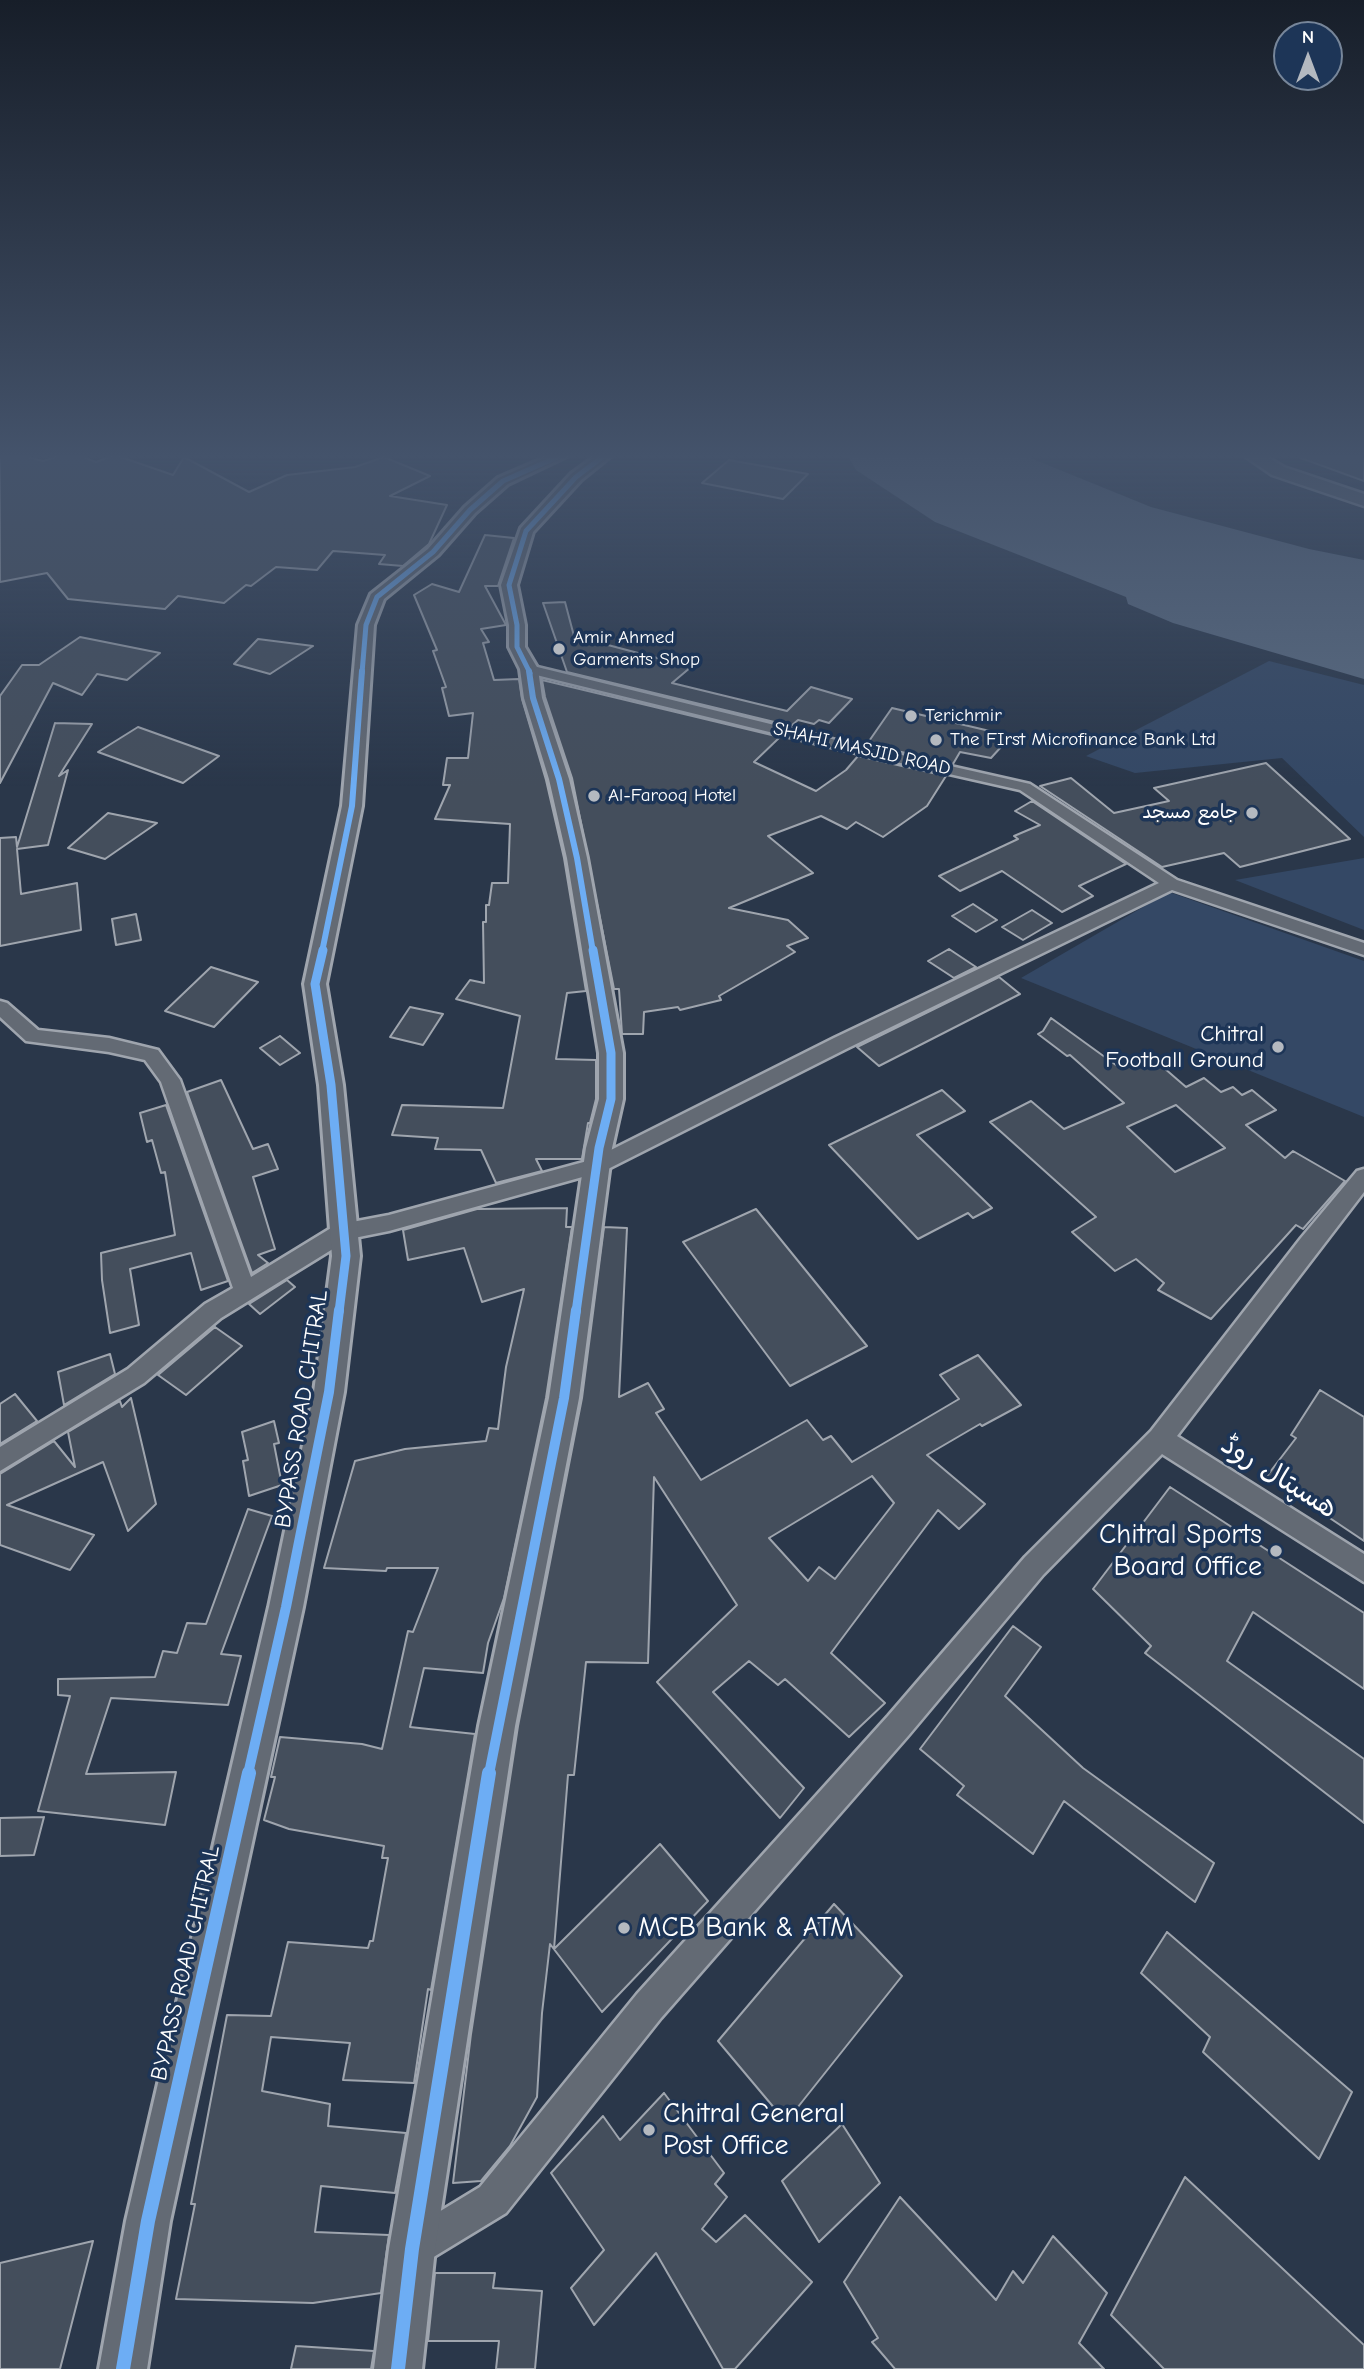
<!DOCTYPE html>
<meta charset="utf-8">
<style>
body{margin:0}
#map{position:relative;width:1364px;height:2369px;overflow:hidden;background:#2a374a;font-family:"Comic Neue",sans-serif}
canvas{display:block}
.north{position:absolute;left:1273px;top:21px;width:70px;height:70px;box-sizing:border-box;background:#1d3557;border:2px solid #77869a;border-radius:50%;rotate:0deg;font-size:19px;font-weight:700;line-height:28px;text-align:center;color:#fff}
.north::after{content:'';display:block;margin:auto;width:24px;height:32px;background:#b4b9c0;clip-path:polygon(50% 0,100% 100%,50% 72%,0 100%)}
</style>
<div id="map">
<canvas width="1364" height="2369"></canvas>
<div class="north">N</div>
</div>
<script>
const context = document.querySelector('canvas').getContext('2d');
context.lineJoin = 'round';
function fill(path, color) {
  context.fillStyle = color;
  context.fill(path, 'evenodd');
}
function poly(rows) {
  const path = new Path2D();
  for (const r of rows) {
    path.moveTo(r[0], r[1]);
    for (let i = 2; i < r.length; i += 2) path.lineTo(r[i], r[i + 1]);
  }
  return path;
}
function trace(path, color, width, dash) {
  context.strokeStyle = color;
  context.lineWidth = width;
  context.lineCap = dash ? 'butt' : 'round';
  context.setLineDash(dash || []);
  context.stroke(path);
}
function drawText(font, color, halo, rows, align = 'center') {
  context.font = font + ' "Comic Neue","Playpen Sans Arabic",sans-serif';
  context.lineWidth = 7;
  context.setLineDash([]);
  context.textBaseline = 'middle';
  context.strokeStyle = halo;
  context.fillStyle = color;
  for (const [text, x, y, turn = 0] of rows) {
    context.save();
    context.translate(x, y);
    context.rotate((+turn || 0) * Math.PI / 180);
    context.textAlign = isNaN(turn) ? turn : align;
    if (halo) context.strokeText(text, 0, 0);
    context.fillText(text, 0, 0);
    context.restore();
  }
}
fill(poly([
 [1269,661,1364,685,1364,837,1282,758,1135,773,1086,756],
 [1364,858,1364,930,1235,880],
 [1169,892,1364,961,1364,1117,1021,978]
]), '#344865');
fill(poly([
 [847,455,1023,455,1151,507,1309,549,1364,560,1364,679,1173,623,1128,604,1126,597,935,522,856,470]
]), '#5c6d83');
const building = poly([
 [0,455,21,455,43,461,62,455,78,455,96,462,115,455,173,475,184,457,249,492,287,475,355,467,384,457,430,476,390,496,447,505,429,544,403,566,379,564,385,555,333,551,317,570,276,567,251,586,246,585,224,603,178,596,165,609,68,599,47,573,0,582,0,455],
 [1299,455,1364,455,1364,481,1298,457,1299,455],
 [729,460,808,474,783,499,702,483,729,460],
 [485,535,514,538,498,586,485,586,506,625,481,629,489,642,483,643,494,680,519,679,522,699,546,780,564,858,586,991,567,993,556,1059,596,1060,596,1099,590,1123,588,1123,582,1159,536,1159,542,1171,496,1183,481,1150,435,1149,438,1138,392,1135,402,1105,503,1108,520,1016,456,999,470,980,484,983,483,922,486,922,486,905,489,905,492,883,508,883,510,824,435,819,450,785,443,785,447,758,468,758,473,713,449,716,442,688,446,687,433,651,437,650,414,595,432,584,459,592,485,535],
 [565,602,574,636,691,667,672,683,787,711,811,687,852,699,829,723,819,720,814,724,798,720,791,726,567,672,543,603,565,602],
 [80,637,160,653,127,680,97,674,82,695,53,683,0,783,0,696,22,665,39,665,80,637],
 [258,639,313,646,270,674,234,664,258,639],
 [542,680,780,737,754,762,816,791,846,770,858,756,946,776,927,806,883,837,856,822,847,829,821,816,768,836,813,873,729,908,788,920,808,938,787,946,795,952,719,996,721,1000,680,1010,678,1007,644,1012,643,1034,622,1034,619,989,614,989,572,778,545,697,542,680],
 [892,708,1011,736,991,758,960,752,953,764,867,744,892,708],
 [55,723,92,724,59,776,68,770,48,845,17,849,21,894,77,883,81,930,0,946,0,838,16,837,17,847,55,723],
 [138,727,219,756,183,783,98,752,138,727],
 [1266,763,1350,839,1240,867,1224,853,1162,867,1040,786,1071,778,1114,813,1169,801,1154,788,1266,763],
 [1032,801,1126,864,1079,886,1093,896,1062,912,1002,871,960,891,939,876,1018,839,1014,836,1040,825,1015,811,1032,801],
 [108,813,157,823,105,859,68,848,108,813],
 [973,904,997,920,976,932,952,916,973,904],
 [1032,910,1052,923,1023,940,1002,927,1032,910],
 [136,914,141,940,116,945,112,919,136,914],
 [949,949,976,967,954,978,928,961,949,949],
 [211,967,258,982,214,1027,165,1011,211,967],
 [999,977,1020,994,879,1066,857,1047,999,977],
 [410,1007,443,1014,423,1045,390,1037,410,1007],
 [1051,1018,1120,1068,1149,1055,1186,1087,1204,1078,1221,1092,1233,1087,1242,1095,1252,1090,1276,1110,1246,1125,1285,1158,1293,1151,1345,1181,1303,1229,1296,1225,1211,1319,1158,1290,1164,1283,1136,1259,1115,1271,1072,1232,1096,1217,990,1122,1031,1101,1064,1129,1124,1103,1070,1055,1067,1056,1038,1034,1043,1031,1051,1018],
 [1176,1105,1225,1148,1175,1172,1127,1127,1176,1105],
 [280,1036,300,1053,280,1065,260,1048,280,1036],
 [221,1080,253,1149,268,1144,278,1169,253,1177,275,1249,258,1255,268,1263,252,1273,187,1092,221,1080],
 [942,1090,965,1111,917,1135,992,1208,973,1218,968,1213,918,1239,829,1145,942,1090],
 [166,1105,228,1281,201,1290,191,1253,130,1269,139,1325,110,1333,102,1280,101,1253,175,1235,165,1172,161,1173,152,1140,147,1142,140,1113,166,1105],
 [567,1208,566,1227,572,1227,546,1398,504,1598,488,1643,483,1673,424,1668,410,1727,475,1734,431,1990,428,1989,414,2083,343,2080,350,2043,271,2037,262,2091,330,2104,328,2126,406,2133,395,2193,321,2186,315,2232,389,2235,381,2293,313,2303,176,2299,195,2204,191,2204,227,2015,271,2016,288,1942,368,1948,370,1941,373,1941,388,1858,382,1858,384,1846,289,1829,264,1820,275,1777,271,1777,280,1737,362,1744,382,1749,408,1631,413,1632,438,1568,387,1568,386,1571,324,1568,355,1461,405,1449,486,1441,489,1428,498,1429,506,1367,524,1289,482,1302,464,1248,408,1260,403,1230,477,1209,567,1208],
 [756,1209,867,1346,790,1386,683,1242,756,1209],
 [604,1227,627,1228,619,1397,648,1383,664,1409,656,1413,701,1480,807,1420,823,1440,831,1436,852,1462,959,1399,940,1375,978,1355,1021,1405,982,1426,980,1424,927,1455,985,1504,959,1529,938,1510,831,1653,885,1703,849,1737,785,1679,778,1685,749,1661,713,1692,804,1788,780,1818,657,1682,737,1605,654,1477,648,1663,586,1662,574,1775,568,1775,554,1949,660,1844,708,1901,602,2012,550,1944,542,2013,537,2097,510,2146,481,2181,453,2183,471,2034,518,1726,582,1398,604,1227],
 [872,1476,894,1503,835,1579,819,1567,808,1581,769,1538,872,1476],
 [287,1280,295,1287,260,1314,249,1304,287,1280],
 [215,1327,242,1346,186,1395,158,1375,215,1327],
 [110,1354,115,1374,64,1405,58,1372,110,1354],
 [1320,1390,1364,1417,1364,1541,1267,1476,1296,1438,1291,1435,1320,1390],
 [15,1394,37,1421,0,1444,0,1404,15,1394],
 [131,1398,156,1504,128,1531,103,1462,7,1505,94,1535,70,1570,0,1545,0,1474,54,1441,75,1467,68,1432,120,1401,122,1407,131,1398],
 [274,1421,279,1443,274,1444,282,1485,249,1496,243,1461,248,1460,242,1432,274,1421],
 [1170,1487,1364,1613,1364,1689,1253,1612,1227,1661,1364,1759,1364,1823,1145,1653,1151,1646,1093,1589,1170,1487],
 [248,1509,272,1516,221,1654,241,1656,228,1705,111,1698,86,1774,176,1772,165,1825,38,1811,70,1696,58,1695,58,1679,155,1677,163,1651,177,1653,187,1623,206,1624,248,1509],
 [1013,1626,1041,1647,1005,1696,1083,1768,1214,1863,1195,1902,1064,1801,1033,1854,957,1795,964,1786,920,1749,1013,1626],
 [44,1817,34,1855,0,1856,0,1818,44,1817],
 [834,1904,902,1976,786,2122,718,2041,834,1904],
 [1167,1932,1352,2092,1319,2159,1203,2052,1210,2037,1141,1973,1167,1932],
 [664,2093,724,2173,715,2184,727,2197,702,2229,716,2242,745,2215,812,2282,735,2369,723,2369,656,2253,594,2325,571,2288,604,2250,551,2173,603,2116,620,2140,664,2093],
 [842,2124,880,2183,819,2242,782,2181,842,2124],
 [1185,2177,1364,2345,1364,2369,1164,2369,1111,2315,1185,2177],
 [900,2197,996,2300,1013,2271,1023,2283,1053,2236,1107,2293,1079,2343,1104,2369,895,2369,872,2342,878,2338,844,2282,900,2197],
 [93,2241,60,2369,0,2369,0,2263,93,2241],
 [435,2273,495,2273,493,2288,542,2291,535,2369,496,2369,499,2341,428,2341,435,2273],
 [296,2346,374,2351,371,2369,291,2369,296,2346]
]);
fill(building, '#444e5c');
trace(building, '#9fa5ae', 2);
const minor = poly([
 [529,665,844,742,1030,784,1177,880,1364,943,1364,955,1172,890,848,1048,604,1171,389,1231,349,1239,221,1318,144,1383,0,1471,0,1447,128,1369,205,1304,233,1288,161,1082,145,1060,109,1052,26,1041,0,1017,0,1001,7,1003,38,1030,109,1038,158,1050,180,1080,251,1277,336,1225,389,1215,591,1160,834,1038,1159,883,1020,790,843,750,524,672,524,666,529,665],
 [1364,1169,1364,1192,1177,1436,1364,1554,1364,1582,1162,1454,1043,1575,908,1736,661,2018,506,2213,427,2261,414,2266,401,2261,396,2248,401,2235,480,2187,637,1994,888,1716,1025,1557,1151,1431,1301,1238,1357,1171,1364,1169]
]);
const tertiary = poly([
 [551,455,569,455,508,484,475,513,438,555,384,599,374,625,362,806,326,984,343,1085,360,1256,344,1392,303,1607,170,2221,147,2369,99,2369,126,2221,269,1607,314,1392,332,1256,319,1085,304,984,342,806,358,625,371,594,428,549,465,507,498,478,551,455],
 [597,455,612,455,581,480,533,532,517,585,525,625,525,647,538,669,542,698,569,779,587,858,623,1053,623,1099,612,1148,579,1398,515,1726,435,2249,422,2369,374,2369,389,2249,479,1726,549,1398,586,1148,599,1099,599,1053,567,858,549,779,524,698,520,669,509,647,509,625,501,585,521,528,571,474,597,455]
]);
const trunk = poly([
 [1243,455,1264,455,1284,467,1364,494,1364,506,1272,475,1243,455]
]);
trace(minor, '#9fa5ae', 5);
trace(tertiary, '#9fa5ae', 6);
trace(trunk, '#9fa5ae', 5);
fill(minor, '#636a74');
fill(tertiary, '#636a74');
fill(trunk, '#636a74');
trace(poly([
 [362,673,366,625,377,597,433,552,470,510,503,481,562,455],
 [530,673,517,647,517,625,509,585,526,531,576,477,605,455]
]), '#6dadf4', 5);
trace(poly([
 [529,671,533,698,559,779,577,858,593,952],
 [322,952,352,806,362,671]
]), '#6dadf4', 6);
trace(poly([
 [323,950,315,984,331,1085,346,1256,339,1312],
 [576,1312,599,1148,611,1099,611,1053,593,950]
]), '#6dadf4', 9);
trace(poly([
 [248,1774,286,1607,329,1392,339,1310],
 [489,1774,564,1398,576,1310]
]), '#6dadf4', 10);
trace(poly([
 [123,2369,148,2221,249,1773],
 [398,2369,412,2249,489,1773]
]), '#6dadf4', 14);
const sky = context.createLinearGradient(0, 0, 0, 787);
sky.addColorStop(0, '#171e29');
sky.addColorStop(0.58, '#44536b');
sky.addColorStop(1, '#44536b00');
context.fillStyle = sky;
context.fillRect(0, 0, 1364, 787);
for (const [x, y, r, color] of [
 [559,649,7,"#b4b9c0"],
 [911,716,7,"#b4b9c0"],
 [936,740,7,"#b4b9c0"],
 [594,796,7,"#b4b9c0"],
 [1252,813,7,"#b4b9c0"],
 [1278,1047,7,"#b4b9c0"],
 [1276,1551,7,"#b4b9c0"],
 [624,1928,7,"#b4b9c0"],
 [649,2130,7,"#b4b9c0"]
]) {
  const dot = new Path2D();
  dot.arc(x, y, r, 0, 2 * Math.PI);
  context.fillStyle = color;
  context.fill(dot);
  trace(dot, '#1d3557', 2.5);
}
drawText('19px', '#fff', '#1d3557', [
 ["Amir Ahmed",573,638],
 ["Garments Shop",573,660],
 ["Terichmir",925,716],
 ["The FIrst Microfinance Bank Ltd",950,740],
 ["Al-Farooq Hotel",608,796],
 ["جامع مسجد",1238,813,"right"]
], 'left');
drawText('19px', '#fff', '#1d3557', [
 ["SHAHI MASJID ROAD",862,749,13]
]);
drawText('23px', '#fff', '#1d3557', [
 ["Chitral",1264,1034],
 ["Football Ground",1264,1060]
], 'right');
drawText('23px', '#fff', '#1d3557', [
 ["BYPASS ROAD CHITRAL",302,1409,-81],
 ["BYPASS ROAD CHITRAL",186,1963,-77]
]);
drawText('28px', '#fff', '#1d3557', [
 ["ھسپتال روڈ",1279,1477,32]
]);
drawText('28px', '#fff', '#1d3557', [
 ["Chitral Sports",1262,1535,"right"],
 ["Board Office",1262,1567,"right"],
 ["MCB Bank & ATM",638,1928],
 ["Chitral General",663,2114],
 ["Post Office",663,2146]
], 'left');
</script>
